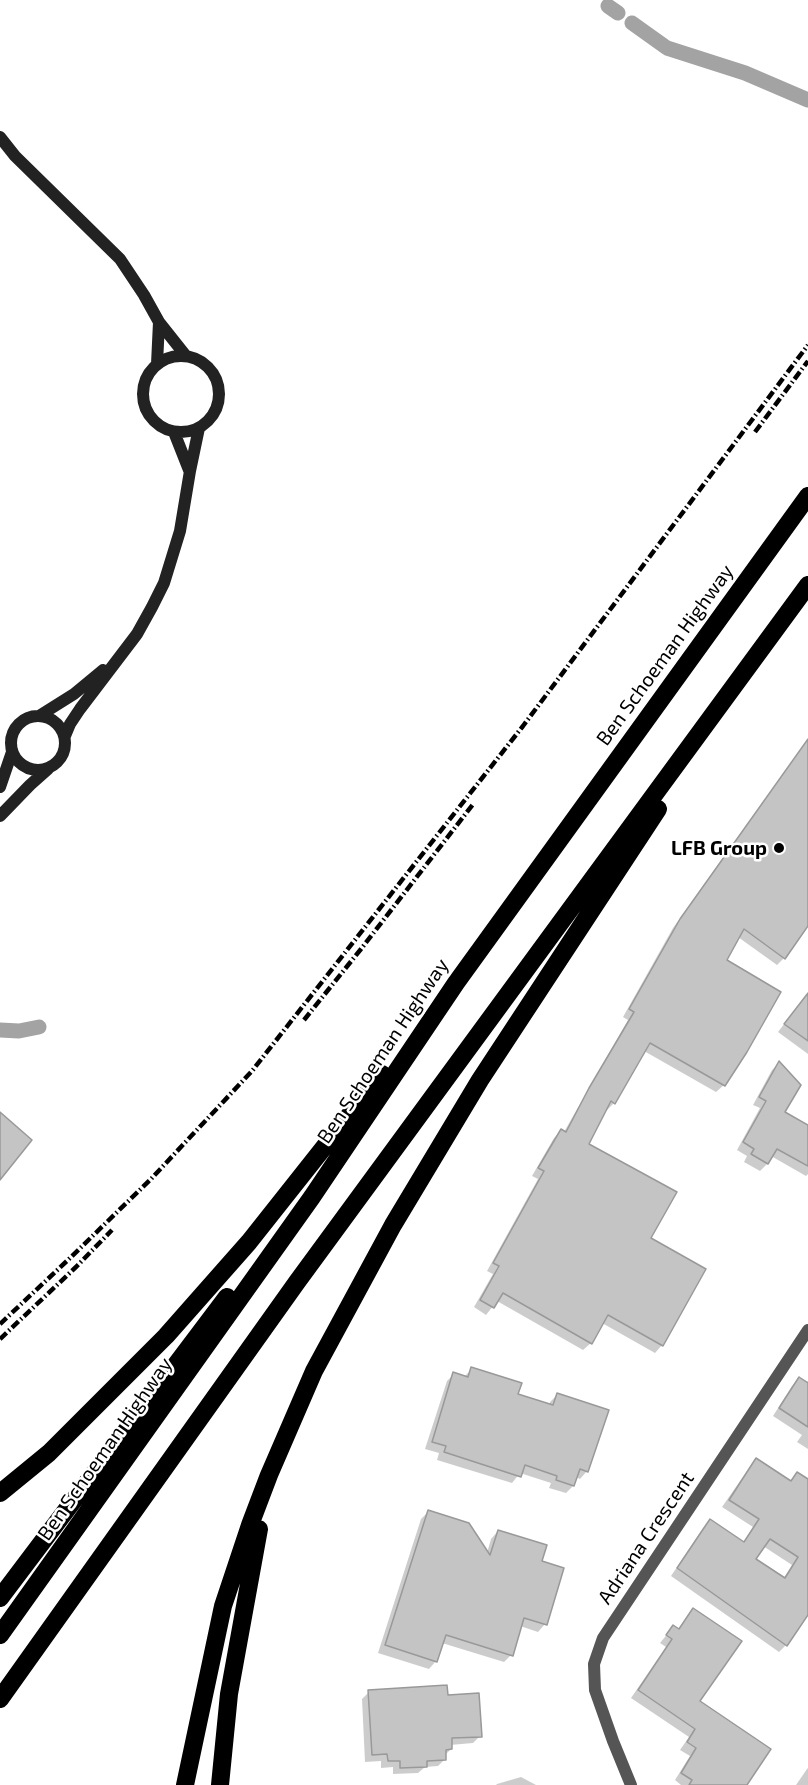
<!DOCTYPE html>
<style>
body{margin:0}
canvas{display:block;background:#fff}
</style>
<canvas width="808" height="1785"></canvas>
<script>
const context = document.querySelector('canvas').getContext('2d');
context.lineJoin = 'round';
function fill(path, color) {
  context.fillStyle = color;
  context.fill(path, 'evenodd');
}
function poly(rows) {
  const path = new Path2D();
  for (const r of rows) {
    if (r.length === 3) {
      path.moveTo(r[0] + r[2], r[1]);
      path.arc(r[0], r[1], r[2], 0, 2 * Math.PI);
      continue;
    }
    path.moveTo(r[0], r[1]);
    for (let i = 2; i < r.length; i += 2) path.lineTo(r[i], r[i + 1]);
  }
  return path;
}
function trace(path, color, width, dash) {
  context.strokeStyle = color;
  context.lineWidth = width;
  context.lineCap = dash ? 'butt' : 'round';
  context.setLineDash(dash || []);
  context.stroke(path);
}
function drawText(font, color, halo, rows, align = 'center') {
  context.font = font + ' "Exo 2",sans-serif';
  context.lineWidth = 5;
  context.setLineDash([]);
  context.textBaseline = 'middle';
  context.strokeStyle = halo;
  context.fillStyle = color;
  for (const [text, x, y, turn = 0] of rows) {
    context.save();
    context.translate(x, y);
    context.rotate((+turn || 0) * Math.PI / 180);
    context.textAlign = isNaN(turn) ? turn : align;
    if (halo) context.strokeText(text, 0, 0);
    context.fillText(text, 0, 0);
    context.restore();
  }
}
fill(poly([
 [808,739,808,923,784,958,777,965,738,937,725,961,724,1085,716,1092,644,1051,614,1103,607,1110,605,1109,587,1144,649,1239,704,1269,662,1345,655,1353,602,1323,591,1343,583,1350,497,1301,486,1315,474,1307,493,1274,487,1271,538,1179,532,1176,554,1138,561,1131,564,1132,628,1020,623,1017,673,928],
 [808,993,808,1054,778,1032],
 [779,1063,783,1112,808,1127,808,1174,806,1176,771,1156,767,1164,760,1171,744,1162,747,1156,737,1150,760,1108,753,1105,772,1070],
 [472,1369,516,1395,549,1406,550,1402,557,1395,587,1471,580,1479,576,1477,573,1486,566,1493,549,1488,551,1483,520,1473,512,1483,437,1460,439,1453,425,1449,447,1381,454,1374,464,1377],
 [799,1379,806,1383,808,1381,808,1449,797,1442,802,1435,773,1416,792,1386],
 [756,1460,789,1482,797,1474,808,1481,808,1613,786,1645,779,1652,671,1576,703,1528,710,1521,743,1543,753,1527,722,1507,749,1468],
 [763,1546,792,1565,783,1579,754,1559],
 [428,1512,487,1553,491,1539,498,1531,541,1562,545,1624,538,1632,520,1626,511,1655,504,1662,442,1643,436,1661,429,1669,378,1653,421,1519],
 [693,1610,698,1702,746,1785,681,1785,675,1780,690,1756,680,1750,689,1737,631,1698,666,1647,660,1643,673,1627,677,1630],
 [369,1692,446,1697,480,1736,473,1743,450,1745,451,1749,445,1755,445,1759,438,1766,425,1767,418,1773,393,1774,393,1767,381,1768,381,1761,365,1762,362,1699],
 [808,1768,808,1785,796,1785,807,1769],
 [521,1777,536,1785,496,1785,497,1784]
]), '#0003');
trace(poly([
 [608,6,618,13],
 [632,23,667,48,745,73,808,100],
 [0,1030,19,1031,39,1027]
]), '#a3a3a3', 15);
const building = poly([
 [808,739,808,926,785,959,744,929,727,960,781,992,747,1052,725,1086,650,1043,615,1104,611,1101,589,1144,677,1192,651,1238,706,1269,663,1346,608,1315,592,1344,503,1293,494,1308,480,1300,499,1266,493,1263,544,1171,538,1168,561,1129,566,1132,589,1088,634,1012,629,1009,680,919,808,739],
 [808,993,808,1041,784,1024,808,993],
 [779,1061,801,1085,785,1112,808,1125,808,1166,777,1149,768,1164,751,1154,754,1149,743,1142,766,1101,759,1097,779,1061],
 [0,1112,32,1140,0,1180,0,1112],
 [471,1367,522,1383,518,1394,553,1405,557,1393,609,1410,588,1472,580,1469,574,1486,556,1480,557,1476,525,1465,521,1477,444,1452,446,1446,432,1442,453,1372,468,1377,471,1367],
 [799,1377,808,1383,808,1427,779,1408,799,1377],
 [756,1458,791,1481,797,1472,808,1479,808,1615,787,1646,677,1568,710,1519,744,1542,759,1519,729,1500,756,1458],
 [770,1539,798,1557,785,1578,756,1559,770,1539],
 [428,1510,469,1523,490,1555,498,1530,547,1545,542,1561,564,1568,547,1625,524,1618,513,1656,446,1635,437,1662,385,1645,428,1510],
 [693,1608,742,1641,700,1701,771,1749,747,1785,689,1785,692,1780,681,1773,696,1748,687,1742,695,1729,638,1690,672,1639,666,1635,673,1625,679,1629,693,1608],
 [447,1685,448,1695,479,1693,482,1737,452,1738,452,1749,446,1750,446,1760,427,1761,427,1767,400,1768,400,1761,388,1761,387,1754,372,1755,368,1690,447,1685]
]);
fill(building, '#c4c4c4');
trace(building, '#999', 1.5);
trace(poly([
 [631,1785,613,1741,595,1690,594,1664,603,1638,808,1330]
]), '#555', 12);
trace(poly([
 [0,137,15,156,120,259,144,295,159,322,186,356],
 [181,394,38],
 [157,364,159,322],
 [174,432,189,470],
 [38,743,27],
 [39,716,74,694,103,670],
 [65,736,70,724,80,709,137,634,152,607,164,583,180,531,190,471,199,428],
 [0,787,12,752],
 [0,816,30,785,48,769]
]), '#222', 12);
trace(poly([
 [0,1493,49,1453,166,1336,249,1242,382,1074],
 [0,1598,227,1297],
 [0,1635,312,1197,456,983,808,496],
 [0,1699,297,1282,808,585],
 [185,1785,223,1606,250,1525,269,1475,314,1371,393,1225,480,1080,658,809],
 [220,1785,229,1694,259,1529]
]), '#000', 18);
trace(poly([
 [755,432,808,361],
 [304,1020,361,949,474,803],
 [0,1324,69,1259,151,1179,252,1071,523,726,808,345],
 [0,1339,76,1267,112,1230]
]), '#000', 4.5, [9, 3, 1.5, 3]);
for (const [x, y, r, color] of [
 [779,848,6,"#000"]
]) {
  const dot = new Path2D();
  dot.arc(x, y, r, 0, 2 * Math.PI);
  context.fillStyle = color;
  context.fill(dot);
  trace(dot, '#fff', 2);
}
drawText('20px', '#000', '#fff', [
 ["Ben Schoeman Highway",665,655,-54],
 ["Ben Schoeman Highway",383,1051,-56],
 ["Ben Schoeman Highway",105,1449,-55],
 ["Adriana Crescent",646,1538,-56]
]);
drawText('bold 20px', '#000', '#fff', [
 ["LFB Group",767,848]
], 'right');
</script>
